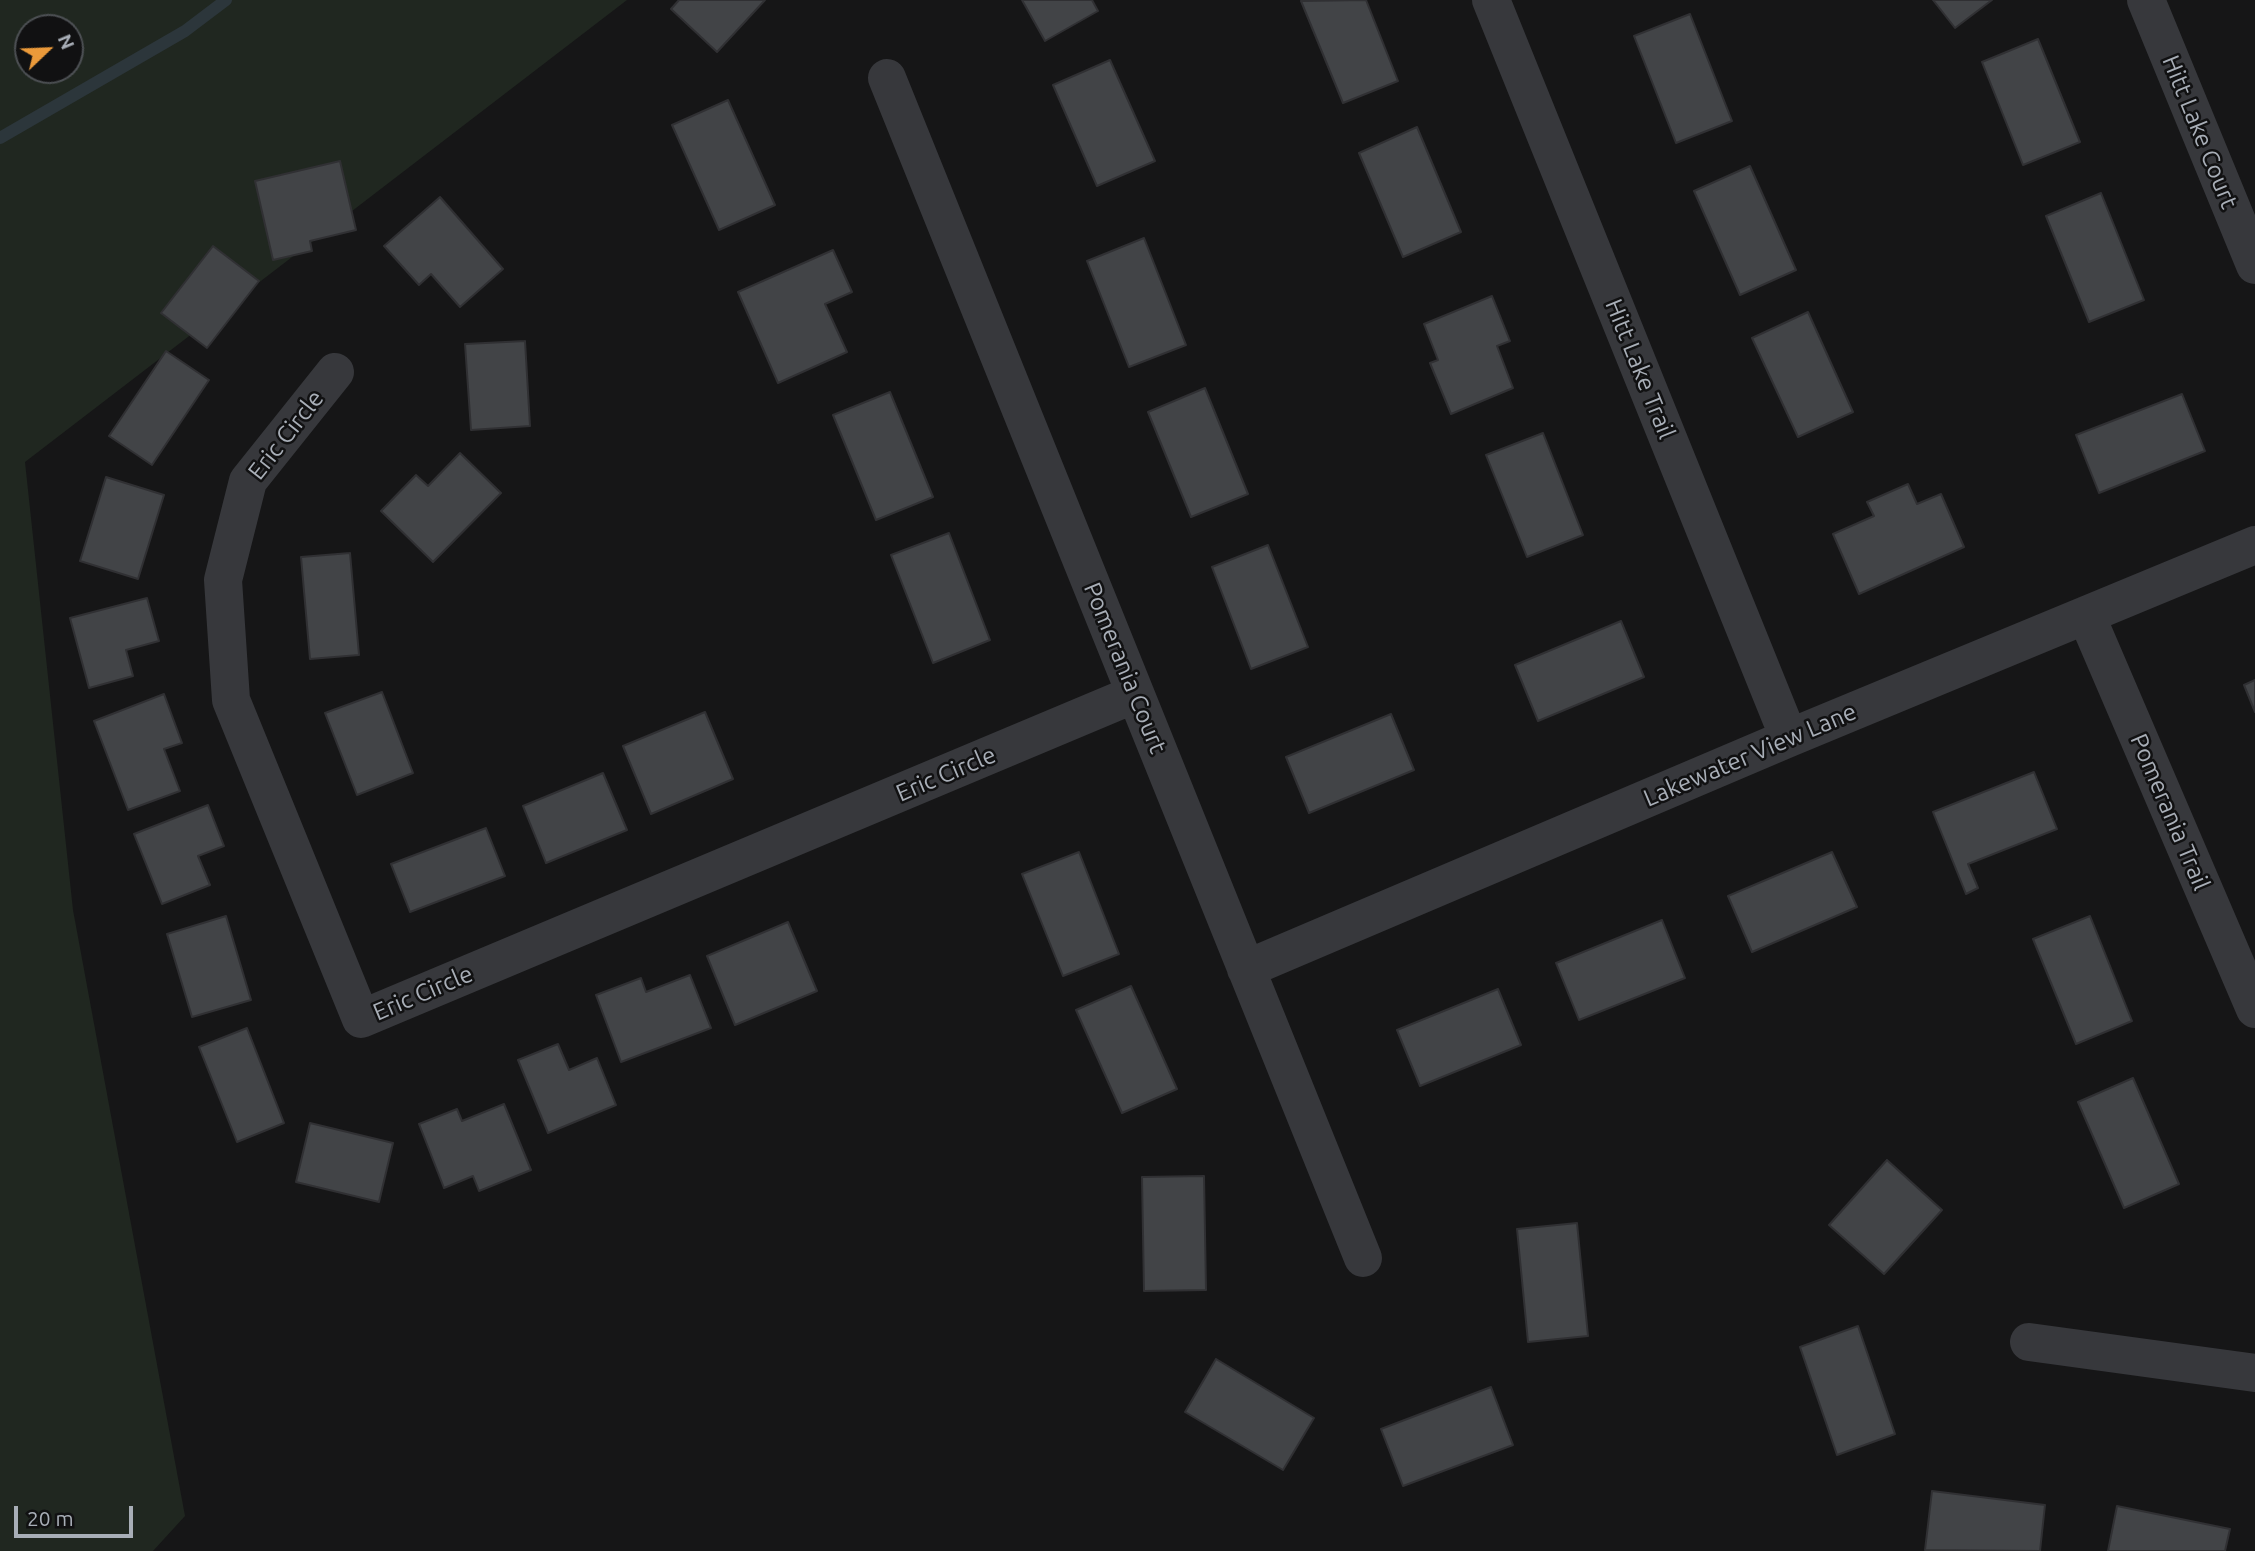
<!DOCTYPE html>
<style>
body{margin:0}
#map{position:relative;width:2255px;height:1551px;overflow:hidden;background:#161617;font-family:Ubuntu,sans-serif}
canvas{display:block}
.north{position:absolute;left:14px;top:14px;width:70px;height:70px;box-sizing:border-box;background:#111112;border:2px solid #4d5054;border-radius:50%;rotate:67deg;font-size:19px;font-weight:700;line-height:28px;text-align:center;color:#a8aeb7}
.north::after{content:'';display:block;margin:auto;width:24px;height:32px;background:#eb9a3a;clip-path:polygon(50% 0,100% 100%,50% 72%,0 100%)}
.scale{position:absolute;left:14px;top:1506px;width:119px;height:32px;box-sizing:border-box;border:4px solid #a8aeb7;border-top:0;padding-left:9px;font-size:21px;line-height:24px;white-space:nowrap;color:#a8aeb7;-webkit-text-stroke:5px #111112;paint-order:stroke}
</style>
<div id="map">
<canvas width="2255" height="1551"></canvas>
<div class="north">N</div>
<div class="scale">20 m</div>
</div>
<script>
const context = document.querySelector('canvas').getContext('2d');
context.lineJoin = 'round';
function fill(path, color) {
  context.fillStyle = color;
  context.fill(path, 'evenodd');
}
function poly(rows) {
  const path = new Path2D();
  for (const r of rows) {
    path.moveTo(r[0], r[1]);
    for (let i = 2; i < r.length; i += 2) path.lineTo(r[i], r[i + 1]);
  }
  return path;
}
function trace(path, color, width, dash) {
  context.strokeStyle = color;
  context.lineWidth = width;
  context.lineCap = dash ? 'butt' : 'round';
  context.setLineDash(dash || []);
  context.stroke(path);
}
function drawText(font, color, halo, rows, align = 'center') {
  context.font = font + ' Ubuntu,sans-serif';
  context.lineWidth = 5;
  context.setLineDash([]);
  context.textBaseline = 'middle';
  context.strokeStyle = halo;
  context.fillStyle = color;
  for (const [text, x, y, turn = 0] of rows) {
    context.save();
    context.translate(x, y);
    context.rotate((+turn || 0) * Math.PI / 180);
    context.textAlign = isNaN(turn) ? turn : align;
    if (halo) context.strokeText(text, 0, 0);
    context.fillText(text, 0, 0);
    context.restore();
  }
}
fill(poly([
 [0,0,627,0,25,462,73,910,185,1516,153,1551,0,1551],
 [28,28,70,28,70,70,28,70]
]), '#202720');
trace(poly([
 [0,138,185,31,226,0]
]), '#2c363b', 12);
const building = poly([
 [679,0,765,0,717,52,671,9,679,0],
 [1022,0,1092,0,1098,11,1045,41,1022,0],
 [1366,0,1398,81,1343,103,1301,1,1366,0],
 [1933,0,1992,0,1955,28,1933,0],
 [1690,14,1732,121,1676,143,1634,36,1690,14],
 [2038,39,2080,142,2023,165,1982,62,2038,39],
 [1110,60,1155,161,1097,186,1053,85,1110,60],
 [728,100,775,205,719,230,672,125,728,100],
 [1417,127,1461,232,1403,257,1359,153,1417,127],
 [340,161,356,230,310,241,312,251,273,260,255,181,340,161],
 [1750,166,1796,270,1740,295,1694,191,1750,166],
 [2101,193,2144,300,2089,322,2046,216,2101,193],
 [440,197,503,269,460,307,431,274,419,285,384,246,440,197],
 [1144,238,1186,345,1129,367,1087,261,1144,238],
 [213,246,259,281,207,348,161,313,213,246],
 [833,250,852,292,825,304,847,352,778,383,738,292,833,250],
 [1492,296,1510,341,1497,346,1513,388,1451,414,1430,363,1438,360,1424,324,1492,296],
 [1808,312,1853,412,1798,437,1752,338,1808,312],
 [525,341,530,426,471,430,465,344,525,341],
 [166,351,209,380,152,465,109,436,166,351],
 [1205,388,1248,494,1191,517,1148,412,1205,388],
 [890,392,933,497,876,520,833,415,890,392],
 [2182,394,2205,451,2099,493,2076,435,2182,394],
 [1543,433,1583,535,1527,557,1486,455,1543,433],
 [460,453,501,493,433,562,381,511,416,475,428,486,460,453],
 [106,477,164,495,138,579,80,561,106,477],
 [1908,484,1917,504,1941,494,1964,547,1859,594,1833,534,1874,516,1867,502,1908,484],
 [949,533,990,640,933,663,891,555,949,533],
 [1268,545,1308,647,1251,669,1212,567,1268,545],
 [350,553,359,655,310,659,301,557,350,553],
 [147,598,159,641,126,650,133,676,89,688,70,618,147,598],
 [1621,621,1644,677,1538,721,1515,665,1621,621],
 [2255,680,2255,712,2244,685,2255,680],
 [382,692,413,773,357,795,325,713,382,692],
 [164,694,182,743,164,749,180,791,128,810,94,721,164,694],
 [705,712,733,779,651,814,623,746,705,712],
 [1391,714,1414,770,1309,813,1286,757,1391,714],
 [2034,772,2057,829,1968,864,1978,888,1966,894,1933,812,2034,772],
 [603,773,627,830,546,863,523,806,603,773],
 [208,805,224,846,198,856,210,885,162,904,134,834,208,805],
 [486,828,505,876,410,912,391,864,486,828],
 [1079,852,1119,954,1063,976,1022,874,1079,852],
 [1832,852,1857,907,1752,952,1728,896,1832,852],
 [226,916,251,1000,192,1017,167,934,226,916],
 [2090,916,2132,1021,2076,1044,2033,939,2090,916],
 [1662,920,1685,978,1579,1020,1556,963,1662,920],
 [788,922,817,991,735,1025,707,956,788,922],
 [690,975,711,1028,621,1062,596,995,641,978,646,992,690,975],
 [1131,986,1177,1089,1122,1113,1076,1010,1131,986],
 [1498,989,1521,1045,1420,1086,1397,1030,1498,989],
 [247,1028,284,1123,237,1142,199,1047,247,1028],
 [558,1044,569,1070,597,1058,616,1105,548,1133,518,1060,558,1044],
 [2133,1078,2179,1184,2124,1208,2078,1102,2133,1078],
 [504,1104,531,1170,479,1191,473,1176,444,1188,419,1124,457,1109,462,1121,504,1104],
 [310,1123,393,1143,379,1202,296,1182,310,1123],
 [1887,1160,1942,1210,1884,1274,1829,1225,1887,1160],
 [1204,1176,1206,1290,1144,1291,1142,1177,1204,1176],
 [1577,1223,1588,1336,1528,1342,1517,1229,1577,1223],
 [1858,1326,1895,1434,1837,1455,1800,1347,1858,1326],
 [1216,1359,1314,1418,1283,1470,1185,1412,1216,1359],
 [1491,1387,1513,1445,1403,1486,1381,1429,1491,1387],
 [1932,1491,2045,1505,2040,1551,1925,1550,1932,1491],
 [2117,1506,2230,1529,2225,1551,2108,1551,2117,1506]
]);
fill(building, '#424447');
trace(building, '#303033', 2);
trace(poly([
 [1491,0,1789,738],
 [2146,0,2255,265],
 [887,78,1363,1258],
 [335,372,248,481,223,580,231,700,361,1019,1135,694],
 [2086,615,2255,1009],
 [1246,969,1789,738,2255,545],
 [2029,1342,2255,1373]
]), '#37383c', 38);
drawText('24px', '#a8aeb7', '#111112', [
 ["Hitt Lake Court",2200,132,68],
 ["Hitt Lake Trail",1640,369,68],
 ["Eric Circle",286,435,-52],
 ["Pomerania Court",1125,668,68],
 ["Lakewater View Lane",1750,755,-23],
 ["Eric Circle",946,774,-23],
 ["Pomerania Trail",2170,812,67],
 ["Eric Circle",423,993,-23]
]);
</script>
